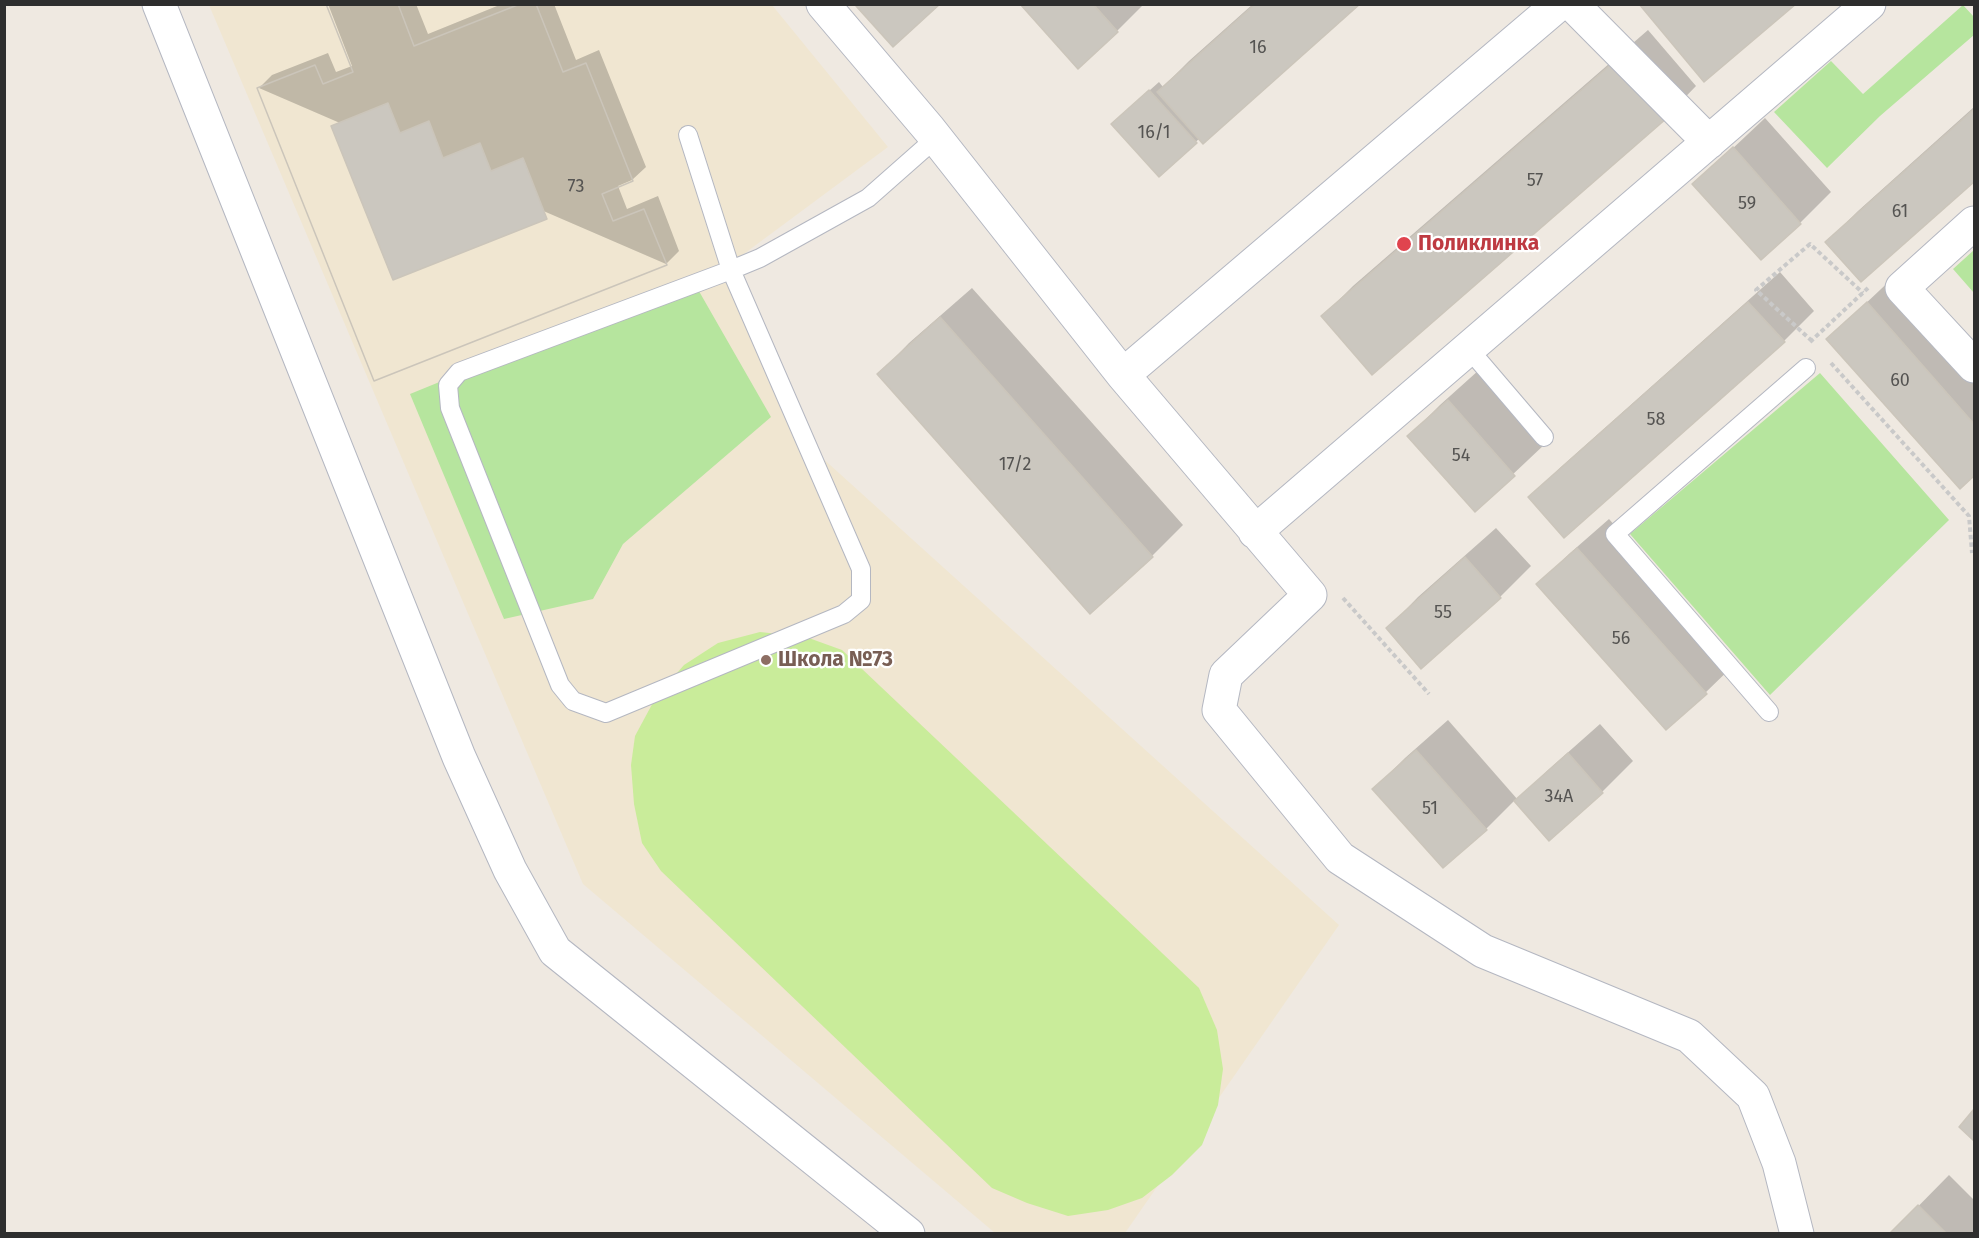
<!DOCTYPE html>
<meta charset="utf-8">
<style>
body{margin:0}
#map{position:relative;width:1979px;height:1238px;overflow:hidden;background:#efe9e1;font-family:"Fira Sans",sans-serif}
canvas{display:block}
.frame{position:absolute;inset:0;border:6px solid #2e2e2e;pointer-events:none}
</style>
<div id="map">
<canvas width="1979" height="1238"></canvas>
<div class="frame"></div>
</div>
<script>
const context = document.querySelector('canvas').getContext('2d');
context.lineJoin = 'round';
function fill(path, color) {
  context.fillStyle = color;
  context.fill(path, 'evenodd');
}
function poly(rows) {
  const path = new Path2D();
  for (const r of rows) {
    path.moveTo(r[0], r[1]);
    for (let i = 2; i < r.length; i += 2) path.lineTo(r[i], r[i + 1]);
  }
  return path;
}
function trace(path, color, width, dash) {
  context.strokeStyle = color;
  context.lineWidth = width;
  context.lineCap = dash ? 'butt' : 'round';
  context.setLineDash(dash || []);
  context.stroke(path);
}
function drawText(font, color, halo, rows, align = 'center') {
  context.font = font + ' "Fira Sans",sans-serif';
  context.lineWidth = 4.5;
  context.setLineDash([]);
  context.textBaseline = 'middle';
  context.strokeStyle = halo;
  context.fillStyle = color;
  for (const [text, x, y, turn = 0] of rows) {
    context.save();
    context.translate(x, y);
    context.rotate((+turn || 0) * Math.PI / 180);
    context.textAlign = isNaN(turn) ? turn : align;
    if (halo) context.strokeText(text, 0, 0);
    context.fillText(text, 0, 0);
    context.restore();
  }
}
fill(poly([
 [209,5,772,5,888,147,737,259,798,436,1339,925,1125,1233,995,1233,583,884]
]), '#f0e6d1');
fill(poly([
 [1963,5,1974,17,1974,35,1880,116,1827,168,1774,112,1831,61,1863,94],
 [1974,250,1974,293,1953,269],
 [692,279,771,417,623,544,593,599,504,619,410,394],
 [1820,373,1949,520,1770,695,1630,534]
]), '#b6e59e');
fill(poly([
 [760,632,806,637,842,650,1199,988,1217,1030,1223,1069,1218,1105,1202,1145,1172,1175,1142,1198,1108,1210,1068,1216,1027,1203,992,1188,661,871,642,843,634,804,631,765,635,736,656,697,684,665,718,643]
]), '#c9ec9a');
fill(poly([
 [328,4,416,4,428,34,502,4,554,4,576,60,599,50,646,167,632,180,618,186,627,209,658,196,679,251,666,264,259,88,272,75,328,53,336,72,352,66],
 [1022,4,1144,4,1117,31],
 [1253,4,1358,4,1200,138,1159,175,1122,115,1159,82,1163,87,1189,61],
 [1648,30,1696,86,1666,117,1323,316,1353,286],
 [1974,107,1974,180,1861,280,1827,242,1858,211],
 [1765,118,1831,192,1800,223,1695,184],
 [1780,272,1814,311,1784,341,1530,497,1561,467],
 [1898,273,1974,359,1974,474,1960,487,1828,339],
 [972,288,1183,525,1152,556,1090,612,879,374,909,343],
 [1479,370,1545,444,1475,510,1409,436,1440,405],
 [1609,519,1736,663,1705,693,1538,585,1569,554],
 [1496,528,1531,566,1500,597,1422,667,1388,628,1418,597],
 [1448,720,1518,800,1547,771,1600,724,1633,761,1602,792,1549,839,1515,800,1486,829,1443,866,1374,789,1405,758],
 [1949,1175,1974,1200,1974,1234,1891,1234]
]), '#0003');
const building = poly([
 [326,4,398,4,414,46,520,4,536,4,563,72,586,63,633,181,602,194,613,221,644,209,667,265,374,381,257,88,315,65,323,84,353,72,326,4],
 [388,103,400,133,429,121,443,158,480,143,491,171,523,158,547,219,393,280,331,126,388,103],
 [326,4,398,4,414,46,520,4,536,4,563,72,586,63,633,181,602,194,613,221,644,209,667,265,374,381,257,88,315,65,323,84,353,72,326,4],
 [858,4,940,4,893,47,856,6,858,4],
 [1020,4,1093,4,1118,32,1078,69,1020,4],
 [1255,4,1360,4,1203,144,1157,92,1255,4],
 [1639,4,1796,4,1704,82,1639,4],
 [1616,60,1667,118,1372,375,1321,316,1616,60],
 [1149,90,1197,143,1159,177,1111,124,1149,90],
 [1974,109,1974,182,1861,282,1825,242,1974,109],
 [1733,147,1801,224,1761,260,1692,184,1733,147],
 [1748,302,1785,342,1564,538,1528,497,1748,302],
 [1867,302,1974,424,1974,476,1960,489,1826,339,1867,302],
 [940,317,1153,557,1090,614,877,374,940,317],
 [1448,400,1515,476,1475,512,1407,436,1448,400],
 [1577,548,1707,694,1666,730,1536,584,1577,548],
 [1465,557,1501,598,1421,669,1386,628,1465,557],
 [1416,750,1487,830,1443,868,1372,789,1416,750],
 [1568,753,1603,793,1549,841,1514,801,1568,753],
 [1974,1109,1974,1141,1959,1127,1974,1109],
 [1918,1205,1947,1234,1889,1234,1918,1205]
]);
fill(building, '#cbc7bf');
trace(building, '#cbc5ba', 1.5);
const lane = poly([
 [688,135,731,270,861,569,861,600,844,614,606,713,573,701,560,685,450,408,448,385,459,372,731,270,760,258,868,198,936,138],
 [1468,348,1544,437],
 [1769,712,1615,534,1806,368]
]);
const street = poly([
 [159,4,459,757,510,870,555,951,908,1234],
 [823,4,929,129,1123,375,1310,595,1226,675,1219,710,1340,858,1483,951,1689,1036,1753,1096,1779,1163,1797,1234],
 [1572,4,1709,142],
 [1974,223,1902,288,1974,366],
 [1123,375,1559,4],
 [1255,532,1869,4]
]);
trace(lane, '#b4b7c1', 20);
trace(street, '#b4b7c1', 35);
trace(poly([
 [1812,341,1756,290,1810,244,1863,293],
 [1810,342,1868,288],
 [1831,363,1969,516,1972,553],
 [1343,598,1429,694]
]), '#c9c9c9', 4, [4.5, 3]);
trace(lane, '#fff', 18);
trace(street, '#fff', 33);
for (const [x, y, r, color] of [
 [1404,244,8,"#e0444e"],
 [766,660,6,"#8d6e63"]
]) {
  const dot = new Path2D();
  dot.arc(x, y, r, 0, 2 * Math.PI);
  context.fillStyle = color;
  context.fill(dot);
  trace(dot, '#fff', 2);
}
drawText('18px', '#555452', null, [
 ["16",1258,48],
 ["16/1",1154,133],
 ["57",1535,181],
 ["73",576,187],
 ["59",1747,204],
 ["61",1900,212],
 ["60",1900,381],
 ["58",1656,420],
 ["54",1461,456],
 ["17/2",1015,465],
 ["55",1443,613],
 ["56",1621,639],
 ["34А",1559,797],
 ["51",1430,809]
]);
drawText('bold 21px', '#be3a42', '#fff', [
 ["Поликлинка",1418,244]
], 'left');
drawText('bold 21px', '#785e54', '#fff', [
 ["Школа №73",778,660]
], 'left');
</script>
